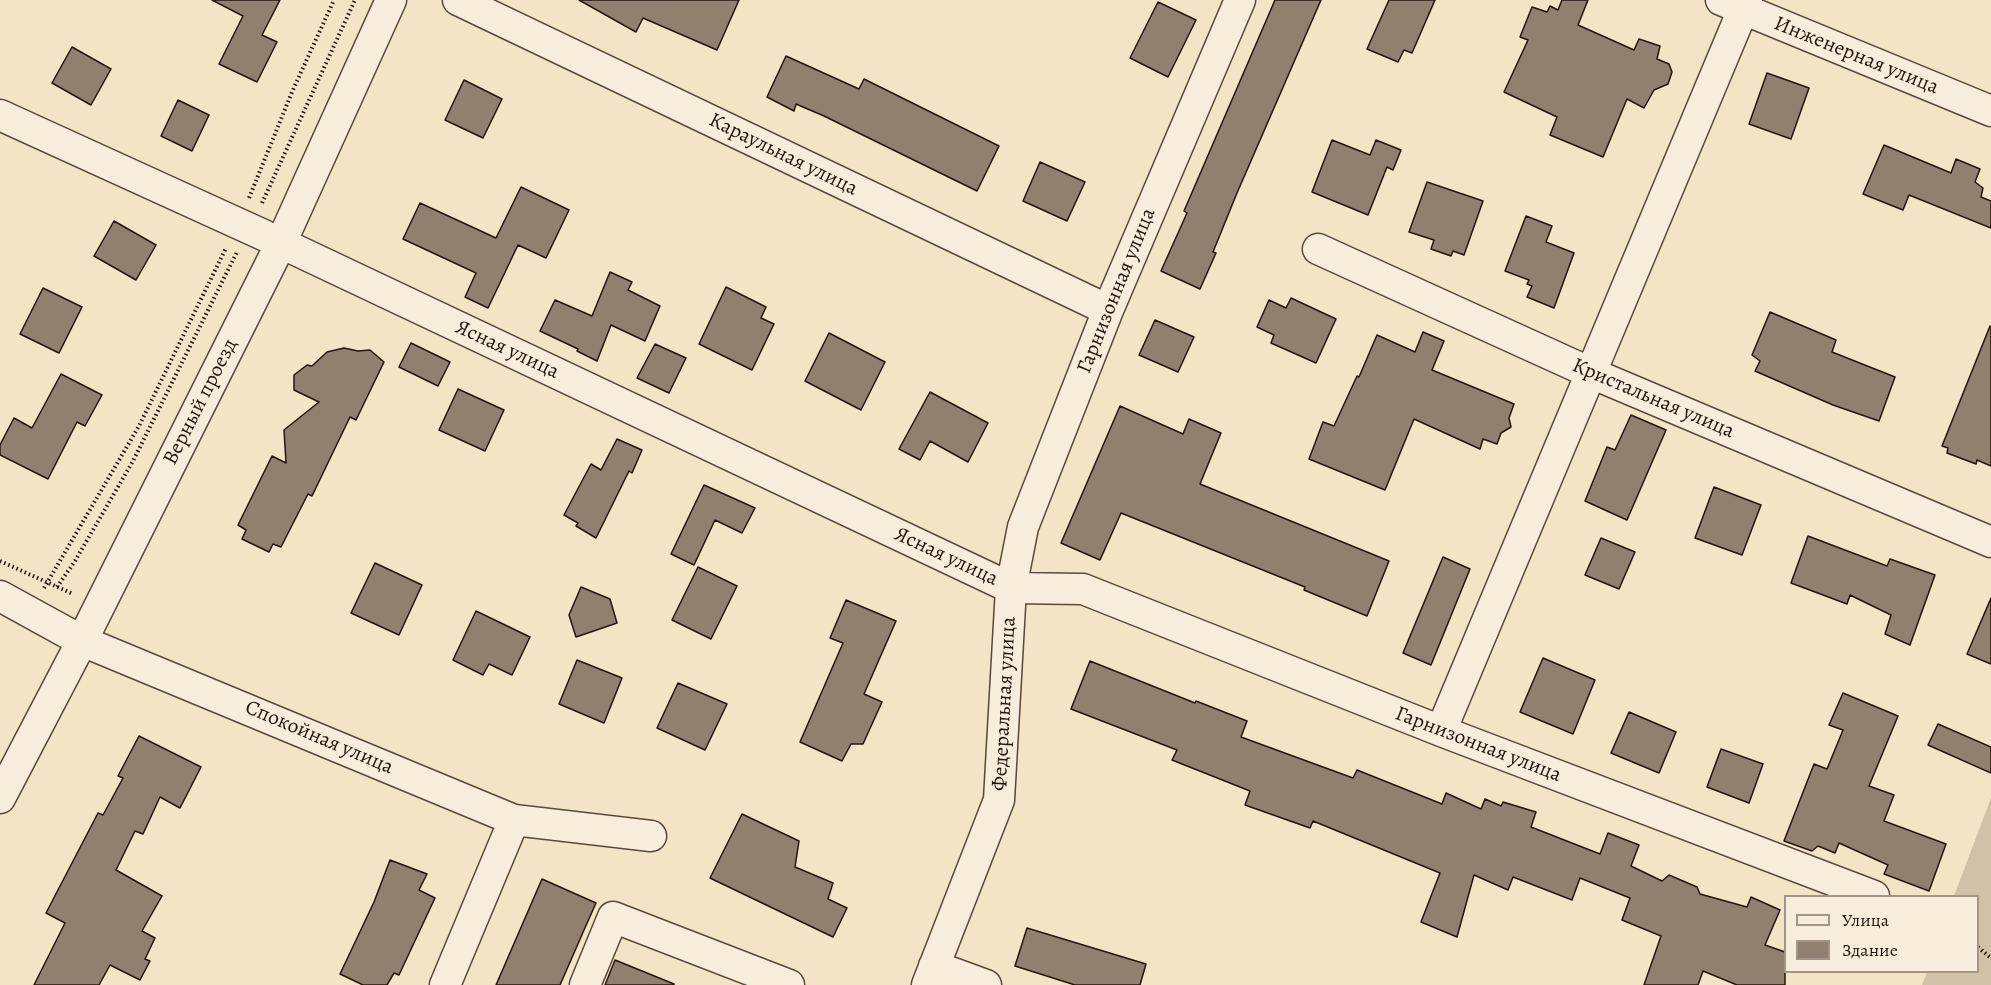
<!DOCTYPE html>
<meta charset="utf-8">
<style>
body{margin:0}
#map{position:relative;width:1991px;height:985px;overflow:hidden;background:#f3e4c6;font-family:Alegreya,serif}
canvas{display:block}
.legend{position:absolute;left:1784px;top:895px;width:195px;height:78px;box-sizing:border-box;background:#f7edda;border:2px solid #a39688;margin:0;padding:8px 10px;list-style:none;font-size:18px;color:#26140e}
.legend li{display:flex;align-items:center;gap:12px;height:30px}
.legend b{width:30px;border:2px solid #a39688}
</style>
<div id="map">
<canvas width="1991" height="985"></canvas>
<ul class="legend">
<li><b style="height:8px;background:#f7edda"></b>Улица</li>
<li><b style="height:16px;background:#91806e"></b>Здание</li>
</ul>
</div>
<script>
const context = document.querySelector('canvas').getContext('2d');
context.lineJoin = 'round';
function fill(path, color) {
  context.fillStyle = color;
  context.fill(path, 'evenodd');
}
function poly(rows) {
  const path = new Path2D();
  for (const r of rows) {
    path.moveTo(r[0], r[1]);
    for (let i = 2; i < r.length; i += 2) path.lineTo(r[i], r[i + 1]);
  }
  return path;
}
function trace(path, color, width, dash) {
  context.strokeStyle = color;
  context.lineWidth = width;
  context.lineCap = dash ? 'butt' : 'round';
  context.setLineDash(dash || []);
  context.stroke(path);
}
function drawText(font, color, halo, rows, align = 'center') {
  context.font = font + ' Alegreya,serif';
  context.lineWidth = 5;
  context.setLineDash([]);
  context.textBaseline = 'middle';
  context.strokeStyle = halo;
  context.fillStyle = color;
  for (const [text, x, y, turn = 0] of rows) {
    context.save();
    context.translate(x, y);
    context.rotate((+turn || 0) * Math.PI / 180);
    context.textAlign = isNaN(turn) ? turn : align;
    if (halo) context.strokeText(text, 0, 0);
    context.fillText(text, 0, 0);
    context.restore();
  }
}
fill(poly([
 [1991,798,1991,985,1922,985,1927,972,1978,972,1978,896,1954,896]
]), '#d0c1a7');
const building = poly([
 [212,0,280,0,262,35,277,42,257,82,219,64,243,16,212,0],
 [579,0,739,0,717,50,643,18,636,32,579,0],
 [1275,0,1321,0,1237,193,1213,252,1216,253,1200,289,1161,271,1187,213,1184,211,1275,0],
 [1389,0,1435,0,1412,53,1404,50,1398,62,1367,49,1389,0],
 [1562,0,1588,0,1578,25,1634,50,1639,39,1660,46,1657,59,1669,64,1672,72,1668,84,1654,90,1644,108,1627,99,1603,157,1550,135,1557,117,1504,92,1528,40,1520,37,1532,7,1547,12,1550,6,1558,10,1562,0],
 [1158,2,1196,20,1168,77,1130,58,1158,2],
 [72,47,111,69,91,105,52,83,72,47],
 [786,56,859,89,864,79,999,146,977,191,824,116,796,104,794,111,767,97,786,56],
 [1767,73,1809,88,1791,139,1749,124,1767,73],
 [464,80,502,99,483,138,445,120,464,80],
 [178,100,209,115,192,151,161,136,178,100],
 [1332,140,1370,155,1376,140,1401,150,1393,170,1387,167,1368,215,1312,192,1332,140],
 [1884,145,1951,173,1956,159,1980,169,1975,182,1983,188,1981,197,1991,201,1991,228,1909,195,1903,210,1863,194,1884,145],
 [1040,162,1085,182,1067,221,1023,201,1040,162],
 [1427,182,1483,201,1464,255,1453,251,1451,256,1431,249,1434,240,1409,232,1427,182],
 [521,187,569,210,546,258,518,245,488,308,465,297,476,273,403,239,420,203,496,238,521,187],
 [1526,216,1552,226,1546,242,1574,253,1554,308,1527,297,1532,286,1527,284,1529,280,1505,271,1526,216],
 [114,221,156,245,136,280,94,256,114,221],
 [610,272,632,282,628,290,660,306,645,341,611,325,597,361,577,351,578,349,540,331,555,300,592,316,610,272],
 [726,287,766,307,761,318,774,324,752,370,699,344,726,287],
 [43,288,82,307,59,353,20,334,43,288],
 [1291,298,1336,319,1316,363,1271,343,1274,335,1257,327,1269,300,1286,308,1291,298],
 [1770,312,1836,340,1832,352,1895,377,1879,421,1833,405,1755,371,1760,361,1752,355,1770,312],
 [1155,320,1194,337,1178,372,1139,355,1155,320],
 [1990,326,1991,327,1991,466,1977,460,1976,464,1947,453,1948,448,1942,446,1990,326],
 [1423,332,1444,341,1432,370,1514,404,1509,418,1511,427,1501,433,1497,444,1483,439,1480,449,1414,419,1385,490,1309,459,1323,422,1334,426,1357,376,1359,377,1377,335,1415,352,1423,332],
 [829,333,885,362,861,410,805,381,829,333],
 [411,343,450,362,438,386,399,367,411,343],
 [655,344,686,358,669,393,637,378,655,344],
 [344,348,358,351,370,350,384,362,356,420,350,417,312,496,308,494,281,547,273,544,269,552,242,539,246,530,238,525,272,456,286,463,284,430,319,402,294,390,294,375,307,365,312,366,327,352,344,348],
 [61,374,102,395,85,426,77,422,48,479,0,455,0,445,14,418,32,428,61,374],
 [458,389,504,410,485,451,439,430,458,389],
 [930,392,988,423,968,462,930,441,920,460,899,449,930,392],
 [1120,406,1183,434,1189,419,1221,433,1200,484,1389,561,1367,616,1304,590,1305,587,1121,513,1100,560,1061,543,1120,406],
 [1631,415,1666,430,1627,520,1585,501,1607,447,1615,450,1631,415],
 [617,439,642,450,632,473,629,471,596,538,576,526,578,523,564,515,591,464,601,470,617,439],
 [704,485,755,508,742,533,715,520,694,565,671,554,704,485],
 [1714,487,1761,505,1742,555,1695,538,1714,487],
 [1808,536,1887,566,1890,559,1935,575,1910,645,1885,634,1891,615,1850,595,1847,604,1791,583,1808,536],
 [1601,538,1635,552,1619,589,1585,575,1601,538],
 [1443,557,1470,569,1431,665,1403,653,1443,557],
 [375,563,422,585,399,635,351,613,375,563],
 [698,567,737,586,711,639,672,620,698,567],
 [581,587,610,599,617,623,576,637,569,615,581,587],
 [1991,598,1991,664,1967,654,1991,598],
 [846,600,896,621,864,694,882,702,863,744,851,744,842,761,800,742,843,643,830,638,846,600],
 [476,611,530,637,512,675,489,664,483,675,453,660,476,611],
 [1543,658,1595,680,1573,734,1520,712,1543,658],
 [577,660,622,678,604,723,559,704,577,660],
 [1090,661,1195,703,1196,701,1247,721,1241,737,1353,778,1357,770,1442,804,1446,793,1481,809,1485,799,1501,806,1503,802,1536,812,1531,827,1600,854,1608,833,1639,845,1631,866,1662,881,1669,875,1697,887,1700,894,1747,907,1751,897,1780,910,1765,945,1785,952,1785,985,1737,985,1703,971,1698,985,1644,985,1661,936,1622,920,1630,898,1580,878,1572,900,1513,877,1508,890,1474,875,1457,937,1421,922,1440,873,1313,821,1310,828,1245,805,1250,791,1172,760,1177,750,1071,709,1090,661],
 [678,683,727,704,705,750,657,728,678,683],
 [1843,693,1898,716,1869,786,1894,795,1884,821,1946,844,1929,891,1884,874,1888,865,1839,843,1835,853,1818,846,1812,851,1784,841,1814,764,1827,769,1843,730,1829,725,1843,693],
 [1629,712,1676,732,1659,773,1611,753,1629,712],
 [1938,724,1991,747,1991,773,1928,745,1938,724],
 [139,736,201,767,180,808,160,797,143,834,135,831,116,870,162,896,142,931,155,938,145,959,150,961,140,980,110,965,99,985,34,985,65,923,46,913,98,813,103,815,123,778,118,776,139,736],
 [1721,749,1763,764,1749,803,1707,787,1721,749],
 [742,814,799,841,795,867,833,883,828,899,847,908,833,937,710,878,742,814],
 [390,860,427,874,419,890,435,898,399,975,394,973,387,985,363,985,340,974,374,902,390,860],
 [542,879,596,903,588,921,560,985,496,985,542,879],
 [1027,928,1146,964,1140,985,1075,985,1015,966,1027,928],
 [615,960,674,984,674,985,605,985,615,960]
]);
fill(building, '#91806e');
trace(building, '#26140e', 1.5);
const minor = poly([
 [458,0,1108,310],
 [1721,0,1991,111],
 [0,115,281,243,1011,588,1023,527,1108,310,1240,0],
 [1318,249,1591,373,1991,542],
 [0,596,82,641,514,820,651,836],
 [1441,731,1747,0],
 [0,798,82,641,281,243,391,0],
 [934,966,986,985],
 [445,985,514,820],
 [585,985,613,917,789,985],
 [927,985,999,800,1011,588,1083,589,1441,731,1874,896]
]);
trace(minor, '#59483c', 33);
trace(poly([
 [249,198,292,92,334,0],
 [262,203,355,0],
 [0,561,73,594],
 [57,587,75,561,133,461,237,252],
 [44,588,139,426,226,248],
 [1978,947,1991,958]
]), '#26140e', 4, [1.5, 3]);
trace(minor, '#f7edda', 30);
drawText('21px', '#26140e', '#f7edda', [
 ["Инженерная улица",1856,56,22],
 ["Караульная улица",783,155,26],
 ["Гарнизонная улица",1117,291,-68],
 ["Ясная улица",507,350,25],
 ["Кристальная улица",1653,399,23],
 ["Верный проезд",201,402,-63],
 ["Ясная улица",946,557,25],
 ["Федеральная улица",1005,704,-87],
 ["Спокойная улица",319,738,23],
 ["Гарнизонная улица",1478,745,21]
]);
</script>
